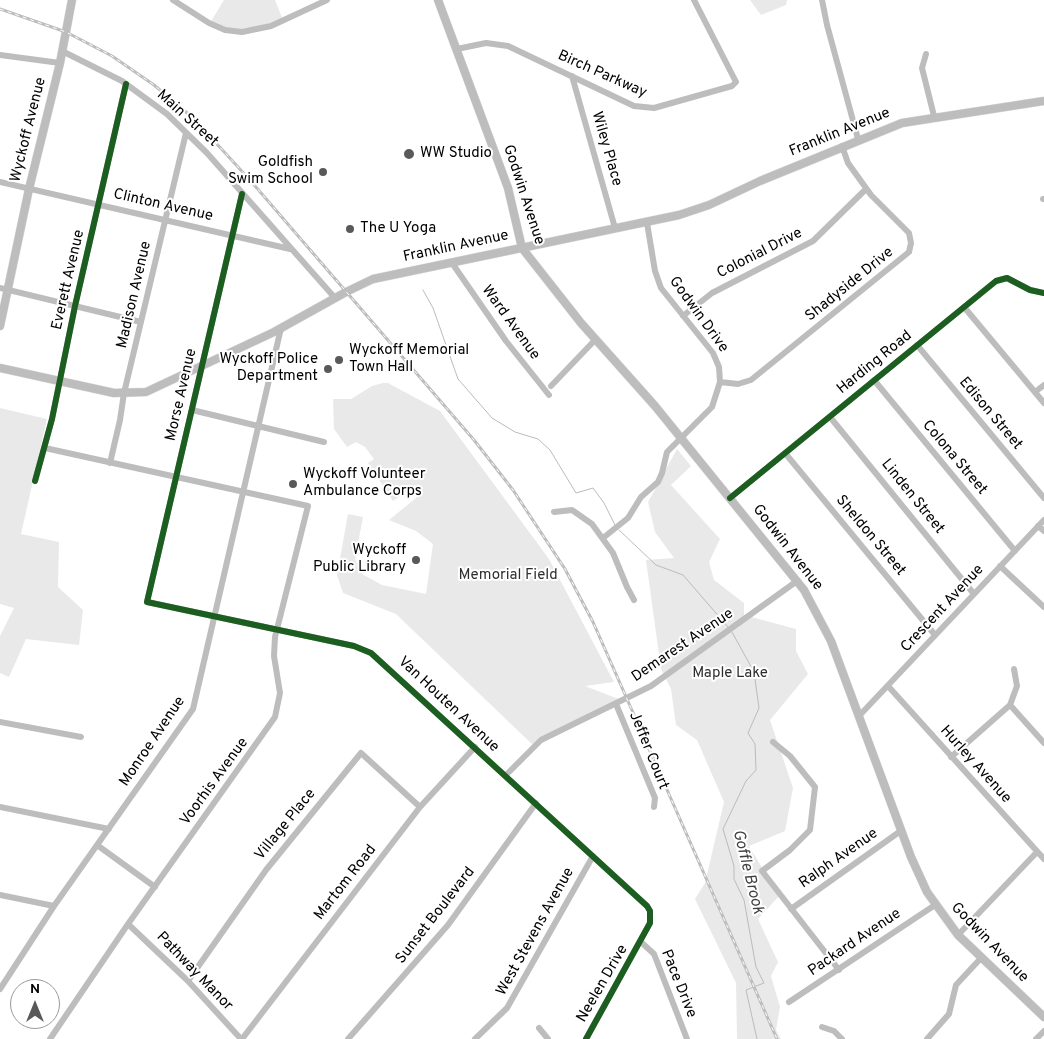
<!DOCTYPE html>
<style>
body{margin:0}
#map{position:relative;width:1044px;height:1039px;overflow:hidden;background:#fff;font-family:Overpass,sans-serif}
canvas{display:block}
.north{position:absolute;left:10px;top:979px;width:50px;height:50px;box-sizing:border-box;background:#fff;border:1px solid #999;border-radius:50%;rotate:0deg;font-size:14px;font-weight:700;line-height:20px;text-align:center;color:#000}
.north::after{content:'';display:block;margin:auto;width:18px;height:22px;background:#595959;clip-path:polygon(50% 0,100% 100%,50% 72%,0 100%)}
</style>
<div id="map">
<canvas width="1044" height="1039"></canvas>
<div class="north">N</div>
</div>
<script>
const context = document.querySelector('canvas').getContext('2d');
context.lineJoin = 'round';
function fill(path, color) {
  context.fillStyle = color;
  context.fill(path, 'evenodd');
}
function poly(rows) {
  const path = new Path2D();
  for (const r of rows) {
    path.moveTo(r[0], r[1]);
    for (let i = 2; i < r.length; i += 2) path.lineTo(r[i], r[i + 1]);
  }
  return path;
}
function trace(path, color, width, dash) {
  context.strokeStyle = color;
  context.lineWidth = width;
  context.lineCap = dash ? 'butt' : 'round';
  context.setLineDash(dash || []);
  context.stroke(path);
}
function drawText(font, color, halo, rows, align = 'center') {
  context.font = font + ' Overpass,sans-serif';
  context.lineWidth = 4;
  context.setLineDash([]);
  context.textBaseline = 'middle';
  context.strokeStyle = halo;
  context.fillStyle = color;
  for (const [text, x, y, turn = 0] of rows) {
    context.save();
    context.translate(x, y);
    context.rotate((+turn || 0) * Math.PI / 180);
    context.textAlign = isNaN(turn) ? turn : align;
    if (halo) context.strokeText(text, 0, 0);
    context.fillText(text, 0, 0);
    context.restore();
  }
}
fill(poly([
 [224,0,275,0,283,20,238,31,210,23],
 [750,0,787,0,786,5,761,15],
 [383,383,388,383,440,411,549,559,614,682,585,686,621,700,534,746,396,614,343,593,337,575,348,514,363,517,355,559,362,574,382,585,426,594,433,544,416,531,389,520,422,493,415,485,393,501,368,463,374,459,365,447,356,442,347,447,334,429,333,399,351,399,372,386],
 [0,408,47,419,21,534,59,542,58,587,83,610,79,645,26,639,9,677,0,673,0,636,14,608,0,604],
 [677,449,691,466,671,485,720,539,709,562,714,580,744,603,744,615,796,629,796,651,808,674,770,720,793,788,785,831,749,846,779,896,758,919,778,962,771,976,780,1007,776,1030,781,1039,737,1039,736,983,695,899,705,883,724,802,697,740,676,725,671,689,661,669,646,560,674,558,655,532,648,502]
]), '#e9e9e9');
trace(poly([
 [423,290,433,308,458,379,492,418,515,432,538,439,550,450,576,493,593,488,604,503,615,525],
 [619,530,656,565,683,575,728,627],
 [732,632,754,672,759,708,748,733,755,744,756,770,746,781,723,829,734,866,734,879,744,900,756,967,764,983,746,990,757,1039]
]), '#bbb', 1);
const major = poly([
 [438,0,508,188,522,248,581,323,655,406,804,590,831,641,911,857,927,892,958,935,1044,1017],
 [0,326,29,189,60,63,72,0],
 [0,368,114,393,146,392,274,332,346,292,373,279,679,215,709,205,760,181,902,123,1044,101]
]);
trace(major, '#dbdbdb', 9);
trace(poly([
 [173,0,209,23,225,30,242,32,271,26,327,0],
 [822,0,827,25,858,139],
 [457,49,486,43,508,46,634,106,654,108,732,86,736,82,694,0],
 [62,51,122,81,167,114,207,153,335,298],
 [926,54,922,68,934,116],
 [0,55,60,63],
 [572,76,615,228],
 [0,182,290,249],
 [242,194,147,602,354,646,371,653,647,906,650,911,650,923,586,1039],
 [1043,199,1044,199],
 [452,263,506,341,549,395],
 [0,288,141,322],
 [964,307,1044,403],
 [683,316,712,293,813,241,866,189],
 [917,345,1044,498],
 [874,380,1015,551],
 [720,382,738,384,751,380,909,252,911,243,909,233,871,195,848,163,842,146],
 [551,386,595,340],
 [1035,392,1044,385],
 [192,410,324,442],
 [830,417,974,594],
 [45,448,308,506,275,637,274,656,280,693,275,717,128,924,50,1039],
 [785,453,935,635],
 [110,463,120,420,124,393,186,133],
 [35,481,52,419,75,306,126,84],
 [730,498,996,281,1007,278,1030,290,1044,293],
 [554,512,572,510,592,524,613,553,627,587,634,600],
 [1038,526,1044,531],
 [603,538,628,518,641,497,658,482,662,473,667,452,712,407,720,382,719,367,713,353,661,288,655,271,647,223],
 [1000,566,1044,607],
 [888,686,1044,859],
 [616,704,655,798,654,807],
 [1010,705,1044,743],
 [859,716,1044,520],
 [0,722,81,737],
 [773,742,790,756,815,787,810,830,790,850,762,871,839,970],
 [951,757,1010,705,1017,686,1014,669],
 [506,775,541,740,651,686,797,581],
 [0,807,109,829],
 [97,845,155,887],
 [0,895,54,906],
 [791,909,902,830],
 [128,924,188,981,241,1039],
 [958,935,1037,852],
 [641,942,654,954,687,1039],
 [188,981,266,870,361,753,420,807],
 [0,989,54,906,193,709,281,328],
 [789,1002,935,905],
 [822,1027,834,1031,842,1039],
 [539,1028,548,1039],
 [242,1039,420,807,475,747],
 [348,1039,448,925,536,803],
 [475,1039,507,1008,593,856],
 [927,1039,949,1014,956,985,981,958],
 [1036,1039,1044,1031]
]), '#bdbdbd', 6);
trace(major, '#bdbdbd', 8);
const rail = poly([
 [0,9,66,32,112,56,154,85,193,118,249,179,474,440,513,490,565,569,593,622,777,1039]
]);
trace(rail, '#bdbdbd', 3);
trace(rail, '#fff', 1, [4]);
trace(poly([
 [242,194,147,602,354,646,371,653,647,906,650,911,650,923,586,1039],
 [35,481,52,419,75,306,126,84],
 [730,498,996,281,1007,278,1030,290,1044,293]
]), '#1b5e20', 6);
for (const [x, y, r, color] of [
 [409,154,6,"#595959"],
 [323,172,5,"#595959"],
 [350,229,5,"#595959"],
 [339,360,5,"#595959"],
 [328,369,5,"#595959"],
 [293,484,5,"#595959"],
 [416,560,5,"#595959"]
]) {
  const dot = new Path2D();
  dot.arc(x, y, r, 0, 2 * Math.PI);
  context.fillStyle = color;
  context.fill(dot);
  trace(dot, '#fff', 2);
}
drawText('15px', '#000', '#fff', [
 ["Birch Parkway",602,75,24],
 ["Main Street",187,119,42],
 ["Wyckoff Avenue",29,130,-76],
 ["Franklin Avenue",840,133,-22],
 ["Wiley Place",606,149,74],
 ["Godwin Avenue",523,195,72],
 ["Clinton Avenue",163,206,13],
 ["Franklin Avenue",456,247,-12],
 ["Colonial Drive",760,254,-27],
 ["Everett Avenue",69,280,-77],
 ["Shadyside Drive",850,285,-39],
 ["Madison Avenue",135,295,-77],
 ["Godwin Drive",698,315,54],
 ["Ward Avenue",510,323,54],
 ["Harding Road",875,363,-39],
 ["Morse Avenue",182,395,-77],
 ["Edison Street",990,414,50],
 ["Colona Street",954,458,50],
 ["Linden Street",912,497,51],
 ["Sheldon Street",870,536,50],
 ["Godwin Avenue",787,548,52],
 ["Crescent Avenue",943,609,-47],
 ["Demarest Avenue",683,646,-34],
 ["Van Houten Avenue",448,705,43],
 ["Monroe Avenue",153,742,-56],
 ["Jeffer Court",648,751,68],
 ["Hurley Avenue",975,765,48],
 ["Voorhis Avenue",215,782,-54],
 ["Village Place",286,825,-51],
 ["Ralph Avenue",839,859,-35],
 ["Martom Road",346,883,-52],
 ["Sunset Boulevard",436,916,-52],
 ["West Stevens Avenue",536,932,-61],
 ["Packard Avenue",855,943,-34],
 ["Godwin Avenue",989,943,46],
 ["Pathway Manor",194,972,46],
 ["Neelen Drive",603,984,-60],
 ["Pace Drive",678,984,68]
]);
drawText('15px', '#000', '#fff', [
 ["WW Studio",420,154],
 ["Goldfish",313,163,"right"],
 ["Swim School",313,180,"right"],
 ["The U Yoga",360,229],
 ["Wyckoff Memorial",349,351],
 ["Town Hall",349,368],
 ["Wyckoff Police",318,360,"right"],
 ["Department",318,377,"right"],
 ["Wyckoff Volunteer",303,475],
 ["Ambulance Corps",303,492],
 ["Wyckoff",406,551,"right"],
 ["Public Library",406,568,"right"]
], 'left');
drawText('15px', '#2e2e2e', '#fff', [
 ["Memorial Field",508,576],
 ["Maple Lake",730,674]
]);
drawText('italic 16px', '#3f3f3f', '#fff', [
 ["Goffle Brook",747,872,76]
]);
</script>
